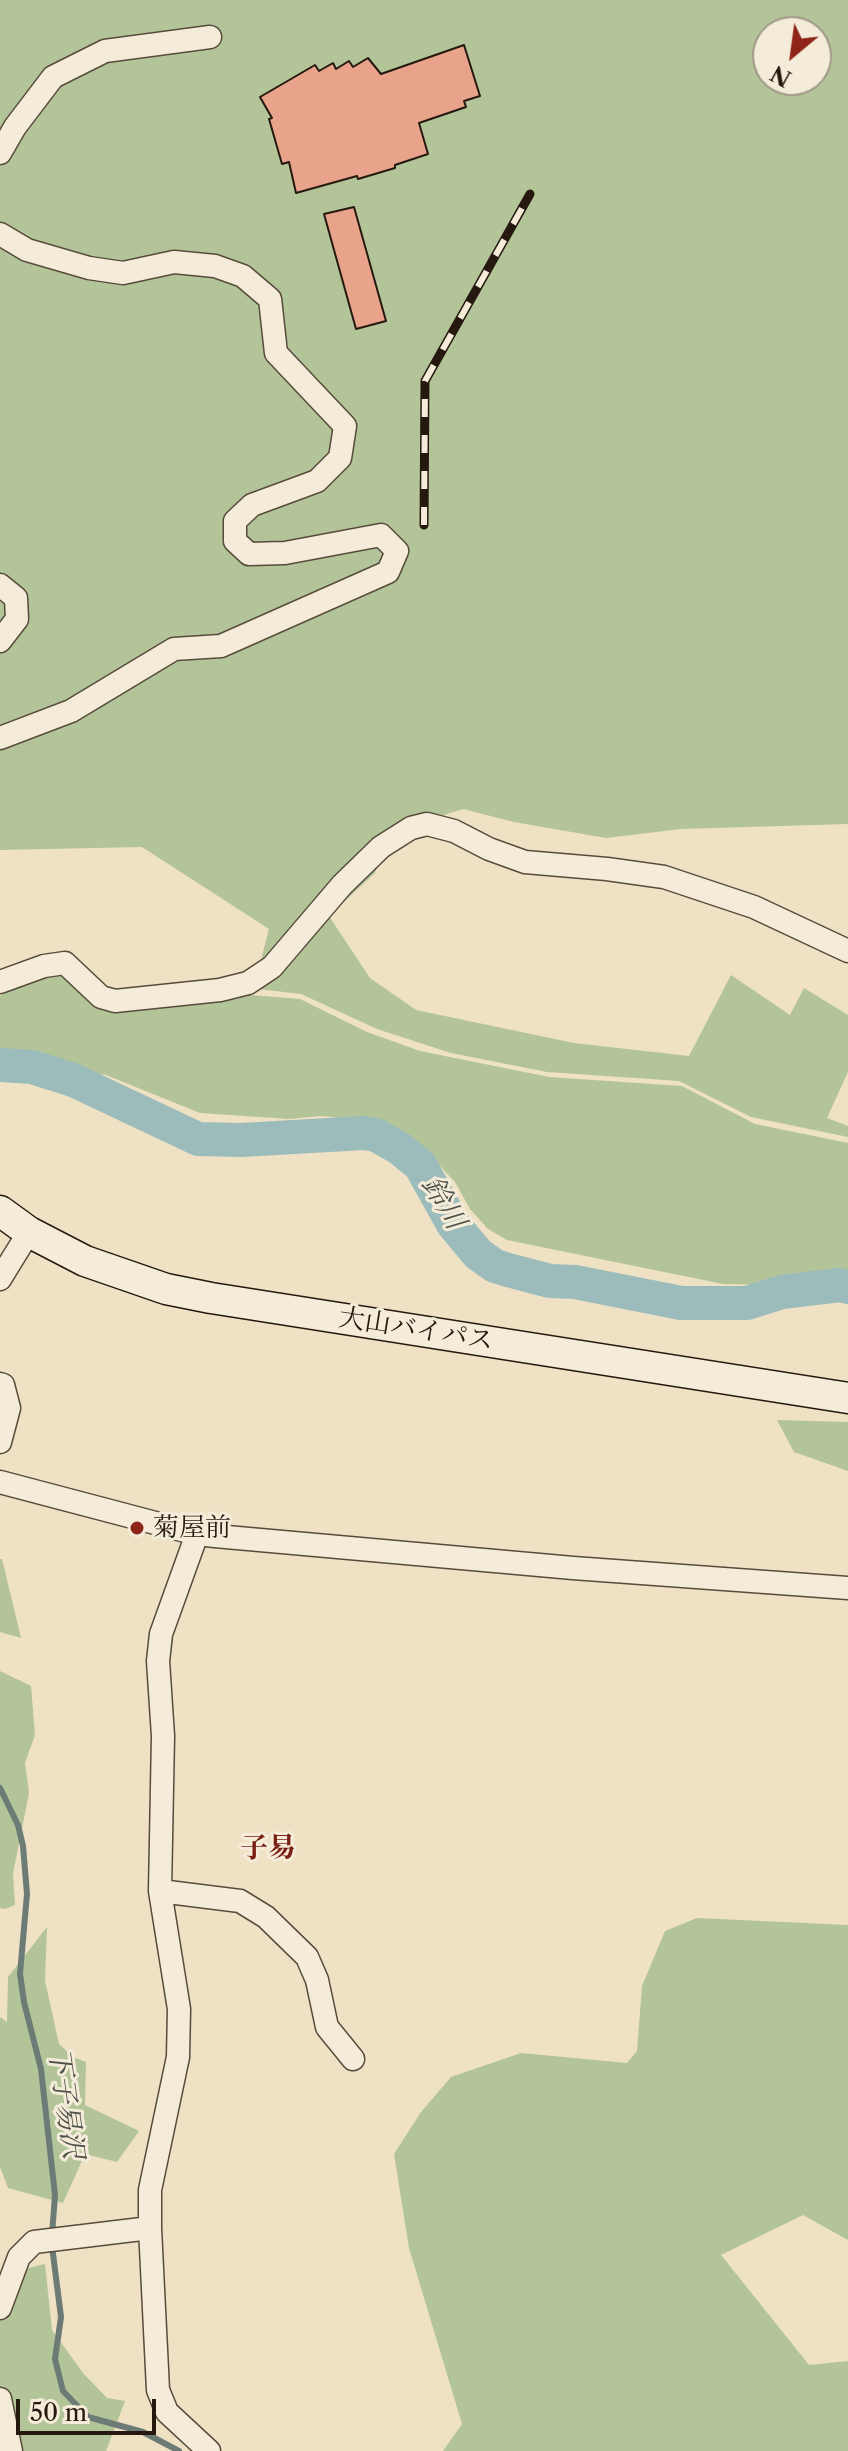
<!DOCTYPE html>
<meta charset="utf-8">
<style>
body{margin:0}
#map{position:relative;width:848px;height:2451px;overflow:hidden;background:#eee1c4;font-family:"Libre Caslon Text",serif}
canvas{display:block}
.north{position:absolute;left:752px;top:16px;width:80px;height:80px;box-sizing:border-box;background:#f4ecd9;border:2px solid #a19888;border-radius:50%;rotate:209deg;font-size:22px;font-weight:700;line-height:32px;text-align:center;color:#25190f}
.north::after{content:'';display:block;margin:auto;width:28px;height:36px;background:#8f2418;clip-path:polygon(50% 0,100% 100%,50% 72%,0 100%)}
.scale{position:absolute;left:16px;top:2399px;width:140px;height:36px;box-sizing:border-box;border:4px solid #25190f;border-top:0;padding-left:10px;font-size:24px;line-height:28px;white-space:nowrap;color:#25190f;-webkit-text-stroke:6px #f4ecd9;paint-order:stroke}
</style>
<div id="map">
<canvas width="848" height="2451"></canvas>
<div class="north">N</div>
<div class="scale">50 m</div>
</div>
<script>
const context = document.querySelector('canvas').getContext('2d');
context.lineJoin = 'round';
function fill(path, color) {
  context.fillStyle = color;
  context.fill(path, 'evenodd');
}
function poly(rows) {
  const path = new Path2D();
  for (const r of rows) {
    path.moveTo(r[0], r[1]);
    for (let i = 2; i < r.length; i += 2) path.lineTo(r[i], r[i + 1]);
  }
  return path;
}
function trace(path, color, width, dash) {
  context.strokeStyle = color;
  context.lineWidth = width;
  context.lineCap = dash ? 'butt' : 'round';
  context.setLineDash(dash || []);
  context.stroke(path);
}
function drawText(font, color, halo, rows, align = 'center') {
  context.font = font + ' "Libre Caslon Text","Noto Serif JP",serif';
  context.lineWidth = 6;
  context.setLineDash([]);
  context.textBaseline = 'middle';
  context.strokeStyle = halo;
  context.fillStyle = color;
  for (const [text, x, y, turn = 0] of rows) {
    context.save();
    context.translate(x, y);
    context.rotate((+turn || 0) * Math.PI / 180);
    context.textAlign = isNaN(turn) ? turn : align;
    if (halo) context.strokeText(text, 0, 0);
    context.fillText(text, 0, 0);
    context.restore();
  }
}
fill(poly([
 [0,0,848,0,848,824,681,829,606,838,514,822,463,809,390,832,375,873,329,916,370,978,416,1010,574,1043,689,1056,731,975,790,1015,804,988,848,1015,848,1072,827,1118,848,1126,848,1137,751,1117,679,1081,547,1072,451,1053,377,1029,301,994,258,989,260,964,269,929,142,847,0,850],
 [768,32,816,32,816,80,768,80],
 [56,970,72,975,83,994,238,994,300,999,367,1032,420,1051,549,1077,682,1086,755,1124,848,1143,848,1277,832,1275,774,1285,723,1284,507,1240,488,1229,470,1209,455,1182,432,1157,407,1139,380,1126,355,1119,320,1116,289,1119,200,1113,106,1075,0,1060,0,996,35,975],
 [777,1420,848,1422,848,1471,794,1452],
 [0,1559,2,1559,21,1638,0,1632],
 [0,1671,31,1686,35,1735,25,1763,29,1793,13,1874,15,1905,5,1909,0,1908],
 [697,1918,848,1925,848,2240,803,2215,721,2255,809,2365,848,2361,848,2451,443,2451,462,2424,409,2248,394,2154,421,2112,451,2077,521,2053,627,2063,637,2051,642,1986,665,1931],
 [47,1927,45,1981,59,2044,73,2057,86,2062,85,2105,139,2131,117,2162,85,2154,63,2203,8,2188,0,2167,0,2017,7,2022,8,1977],
 [45,2264,52,2330,83,2373,107,2398,125,2401,106,2451,0,2451,0,2275]
]), '#b3c499');
trace(poly([
 [0,1788,18,1825,23,1846,27,1894,20,1974,24,2002,41,2069,55,2195,52,2235],
 [52,2246,61,2317,55,2359,63,2391,88,2417,143,2432,179,2451]
]), '#6c7b76', 6);
trace(poly([
 [0,1065,32,1067,73,1080,198,1139,241,1140,364,1133,376,1135,399,1148,420,1165,453,1224,478,1254,495,1266,508,1270,550,1281,575,1282,681,1303,747,1303,782,1292,840,1285,848,1287]
]), '#9bbcbb', 34);
const building = poly([
 [464,45,480,96,464,101,466,107,419,123,428,154,395,165,395,168,358,179,357,176,296,193,289,162,282,164,269,119,272,118,260,97,315,65,319,71,333,63,336,69,349,61,353,67,368,58,381,74,464,45],
 [354,207,386,321,356,329,324,214,354,207]
]);
fill(building, '#e8a38a');
trace(building, '#25190f', 2);
const street = poly([
 [0,153,15,127,53,77,105,51,210,37],
 [0,234,27,250,89,268,123,273,174,262,215,266,243,276,270,299,276,353,345,426,340,458,317,481,252,505,235,521,235,541,249,554,285,553,381,535,397,551,388,572,221,646,174,649,71,711,0,738],
 [0,585,16,598,17,619,0,641],
 [0,982,44,966,65,963,101,997,115,1001,220,990,248,983,272,967,342,885,381,847,411,828,427,824,454,831,489,849,525,862,607,869,664,877,754,907,848,951],
 [0,1279,29,1232],
 [0,1384,3,1385,9,1408,0,1442],
 [0,1482,197,1534,215,1536,573,1568,848,1588],
 [160,1891,240,1901,266,1917,307,1957,317,1980,327,2027,353,2059],
 [150,2228,158,2390,167,2412,209,2451],
 [0,2308,19,2257,34,2242,150,2228,150,2190,178,2057,179,2009,160,1891,163,1736,158,1661,161,1634,197,1534],
 [0,2399,11,2451]
]);
const secondary = poly([
 [0,1211,29,1232,85,1261,166,1289,211,1298,848,1398]
]);
trace(street, '#574b3c', 25);
trace(secondary, '#25190f', 33);
trace(street, '#f4ecd9', 22);
trace(secondary, '#f4ecd9', 30);
const rail = poly([
 [424,525,425,381,530,194]
]);
trace(rail, '#25190f', 9);
trace(rail, '#f4ecd9', 6, [18]);
for (const [x, y, r, color] of [
 [137,1528,8,"#8f2418"]
]) {
  const dot = new Path2D();
  dot.arc(x, y, r, 0, 2 * Math.PI);
  context.fillStyle = color;
  context.fill(dot);
  trace(dot, '#f4ecd9', 3);
}
drawText('26px', '#25190f', '#f4ecd9', [
 ["大山バイパス",416,1330,9]
]);
drawText('26px', '#25190f', '#f4ecd9', [
 ["菊屋前",153,1528]
], 'left');
drawText('italic 28px', '#4e524b', '#f4ecd9', [
 ["鈴川",443,1203,59],
 ["下子易沢",65,2103,82]
]);
drawText('bold 28px', '#7a1f14', '#f4ecd9', [
 ["子易",268,1849]
]);
</script>
